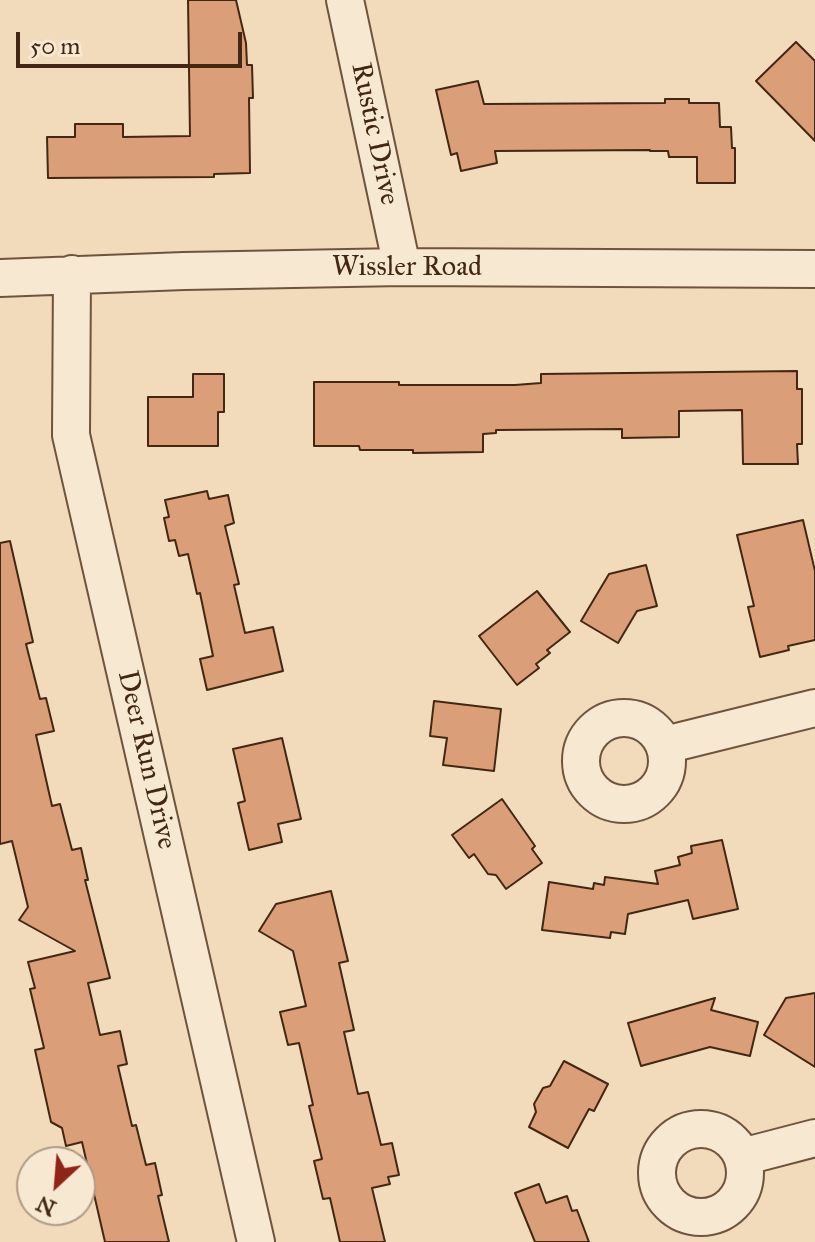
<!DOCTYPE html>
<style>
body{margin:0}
#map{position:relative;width:815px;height:1242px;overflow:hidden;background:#f2dbba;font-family:"IM FELL Great Primer",serif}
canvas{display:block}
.north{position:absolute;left:16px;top:1146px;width:80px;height:80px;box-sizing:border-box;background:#f7e8d2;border:2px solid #af9b86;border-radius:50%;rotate:206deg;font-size:22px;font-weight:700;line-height:32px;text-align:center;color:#432713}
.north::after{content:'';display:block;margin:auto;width:28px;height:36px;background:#8f2418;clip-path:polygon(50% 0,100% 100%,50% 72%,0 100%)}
.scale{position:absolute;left:16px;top:32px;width:226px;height:36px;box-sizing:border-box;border:4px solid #432713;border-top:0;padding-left:10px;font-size:24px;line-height:28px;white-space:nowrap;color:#432713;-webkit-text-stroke:6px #f7e8d2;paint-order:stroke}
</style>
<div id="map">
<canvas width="815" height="1242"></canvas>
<div class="north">N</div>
<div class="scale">50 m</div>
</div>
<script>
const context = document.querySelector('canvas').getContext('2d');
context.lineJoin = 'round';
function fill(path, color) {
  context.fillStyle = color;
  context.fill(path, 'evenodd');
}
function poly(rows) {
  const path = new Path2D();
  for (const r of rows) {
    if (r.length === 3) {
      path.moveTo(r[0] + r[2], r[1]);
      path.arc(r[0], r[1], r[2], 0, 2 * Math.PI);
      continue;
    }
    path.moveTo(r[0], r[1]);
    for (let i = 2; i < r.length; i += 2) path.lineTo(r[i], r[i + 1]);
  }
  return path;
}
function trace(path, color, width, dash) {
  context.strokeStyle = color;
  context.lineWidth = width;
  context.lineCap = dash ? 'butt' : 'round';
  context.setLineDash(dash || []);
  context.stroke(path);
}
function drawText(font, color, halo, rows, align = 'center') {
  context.font = font + ' "IM FELL Great Primer",serif';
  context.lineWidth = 8;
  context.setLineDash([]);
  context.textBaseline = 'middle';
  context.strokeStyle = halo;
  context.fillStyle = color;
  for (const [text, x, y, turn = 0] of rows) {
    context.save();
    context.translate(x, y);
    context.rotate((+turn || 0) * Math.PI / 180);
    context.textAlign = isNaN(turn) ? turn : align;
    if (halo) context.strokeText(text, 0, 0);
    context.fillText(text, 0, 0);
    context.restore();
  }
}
const building = poly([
 [188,0,236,0,246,43,247,65,252,65,253,98,249,98,250,173,214,174,214,177,48,178,47,137,75,137,75,124,123,124,123,137,190,136,188,0],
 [796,42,815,61,815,141,756,81,796,42],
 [478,81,484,104,665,103,665,99,689,99,689,103,719,103,720,127,731,127,732,148,735,148,735,183,697,183,697,157,669,157,668,151,650,151,650,150,495,151,497,163,461,171,457,153,451,155,436,90,478,81],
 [797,371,797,389,802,389,802,444,797,444,798,464,743,464,742,410,679,411,679,437,622,438,622,429,496,430,496,433,483,434,483,452,413,453,413,450,360,450,359,446,314,446,314,382,399,382,399,385,515,385,541,383,541,374,797,371],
 [193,374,224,374,224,412,218,412,218,446,148,446,148,397,193,397,193,374],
 [207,491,209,499,228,495,234,523,225,526,239,584,234,585,245,633,273,627,283,671,207,690,200,659,213,656,200,593,197,594,188,554,179,556,175,540,169,541,164,518,169,517,165,500,207,491],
 [803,520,815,571,815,640,788,646,789,650,760,657,748,607,754,606,737,535,803,520],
 [10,541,33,642,26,644,40,699,46,698,54,731,36,735,52,806,60,804,72,850,81,848,88,880,85,880,110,978,88,983,100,1035,120,1031,127,1064,118,1066,132,1126,136,1125,146,1165,155,1163,162,1195,158,1196,169,1242,105,1242,82,1142,66,1146,62,1128,51,1122,35,1050,44,1048,30,989,35,988,28,962,75,951,19,920,28,907,12,841,0,844,0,543,10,541],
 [646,565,657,606,637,611,618,643,581,621,609,574,646,565],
 [537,591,570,632,547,650,550,653,536,664,539,668,517,685,479,636,537,591],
 [434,701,501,709,494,771,443,765,447,738,430,736,434,701],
 [282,738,301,819,278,824,282,842,249,850,238,803,245,801,233,749,282,738],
 [502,799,535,846,532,849,542,863,506,889,496,875,488,874,474,854,469,858,452,835,502,799],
 [722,840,738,909,693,919,688,900,628,914,625,934,611,932,610,938,542,930,549,882,593,889,594,883,604,885,605,877,658,884,655,871,680,865,678,857,692,853,691,846,722,840],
 [331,891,348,961,339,963,354,1030,344,1032,358,1094,368,1092,381,1145,392,1143,399,1175,388,1177,390,1184,372,1188,385,1242,340,1242,330,1198,323,1199,314,1161,322,1159,309,1106,313,1105,299,1043,288,1045,280,1012,306,1006,293,951,259,931,276,904,331,891],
 [815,993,815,1067,764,1035,786,998,815,993],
 [715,998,711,1010,758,1022,750,1056,710,1047,641,1066,628,1023,715,998],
 [564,1061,608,1084,594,1111,589,1109,568,1148,529,1127,536,1112,534,1104,543,1088,550,1086,564,1061],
 [539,1184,546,1203,567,1196,572,1211,577,1210,589,1242,535,1242,515,1193,539,1184]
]);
fill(building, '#da9e78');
trace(building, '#432713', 2);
const minor = poly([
 [345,0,402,267],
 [72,274,71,435,256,1242],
 [0,278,184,271,402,267,815,269],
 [624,761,43],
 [665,745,815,708],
 [701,1173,44],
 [742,1157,815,1138]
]);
trace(minor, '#6f543d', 40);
trace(minor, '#f7e8d2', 36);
drawText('28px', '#432713', '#f7e8d2', [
 ["Rustic Drive",374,134,78],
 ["Wissler Road",407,268],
 ["Deer Run Drive",146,760,77]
]);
</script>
